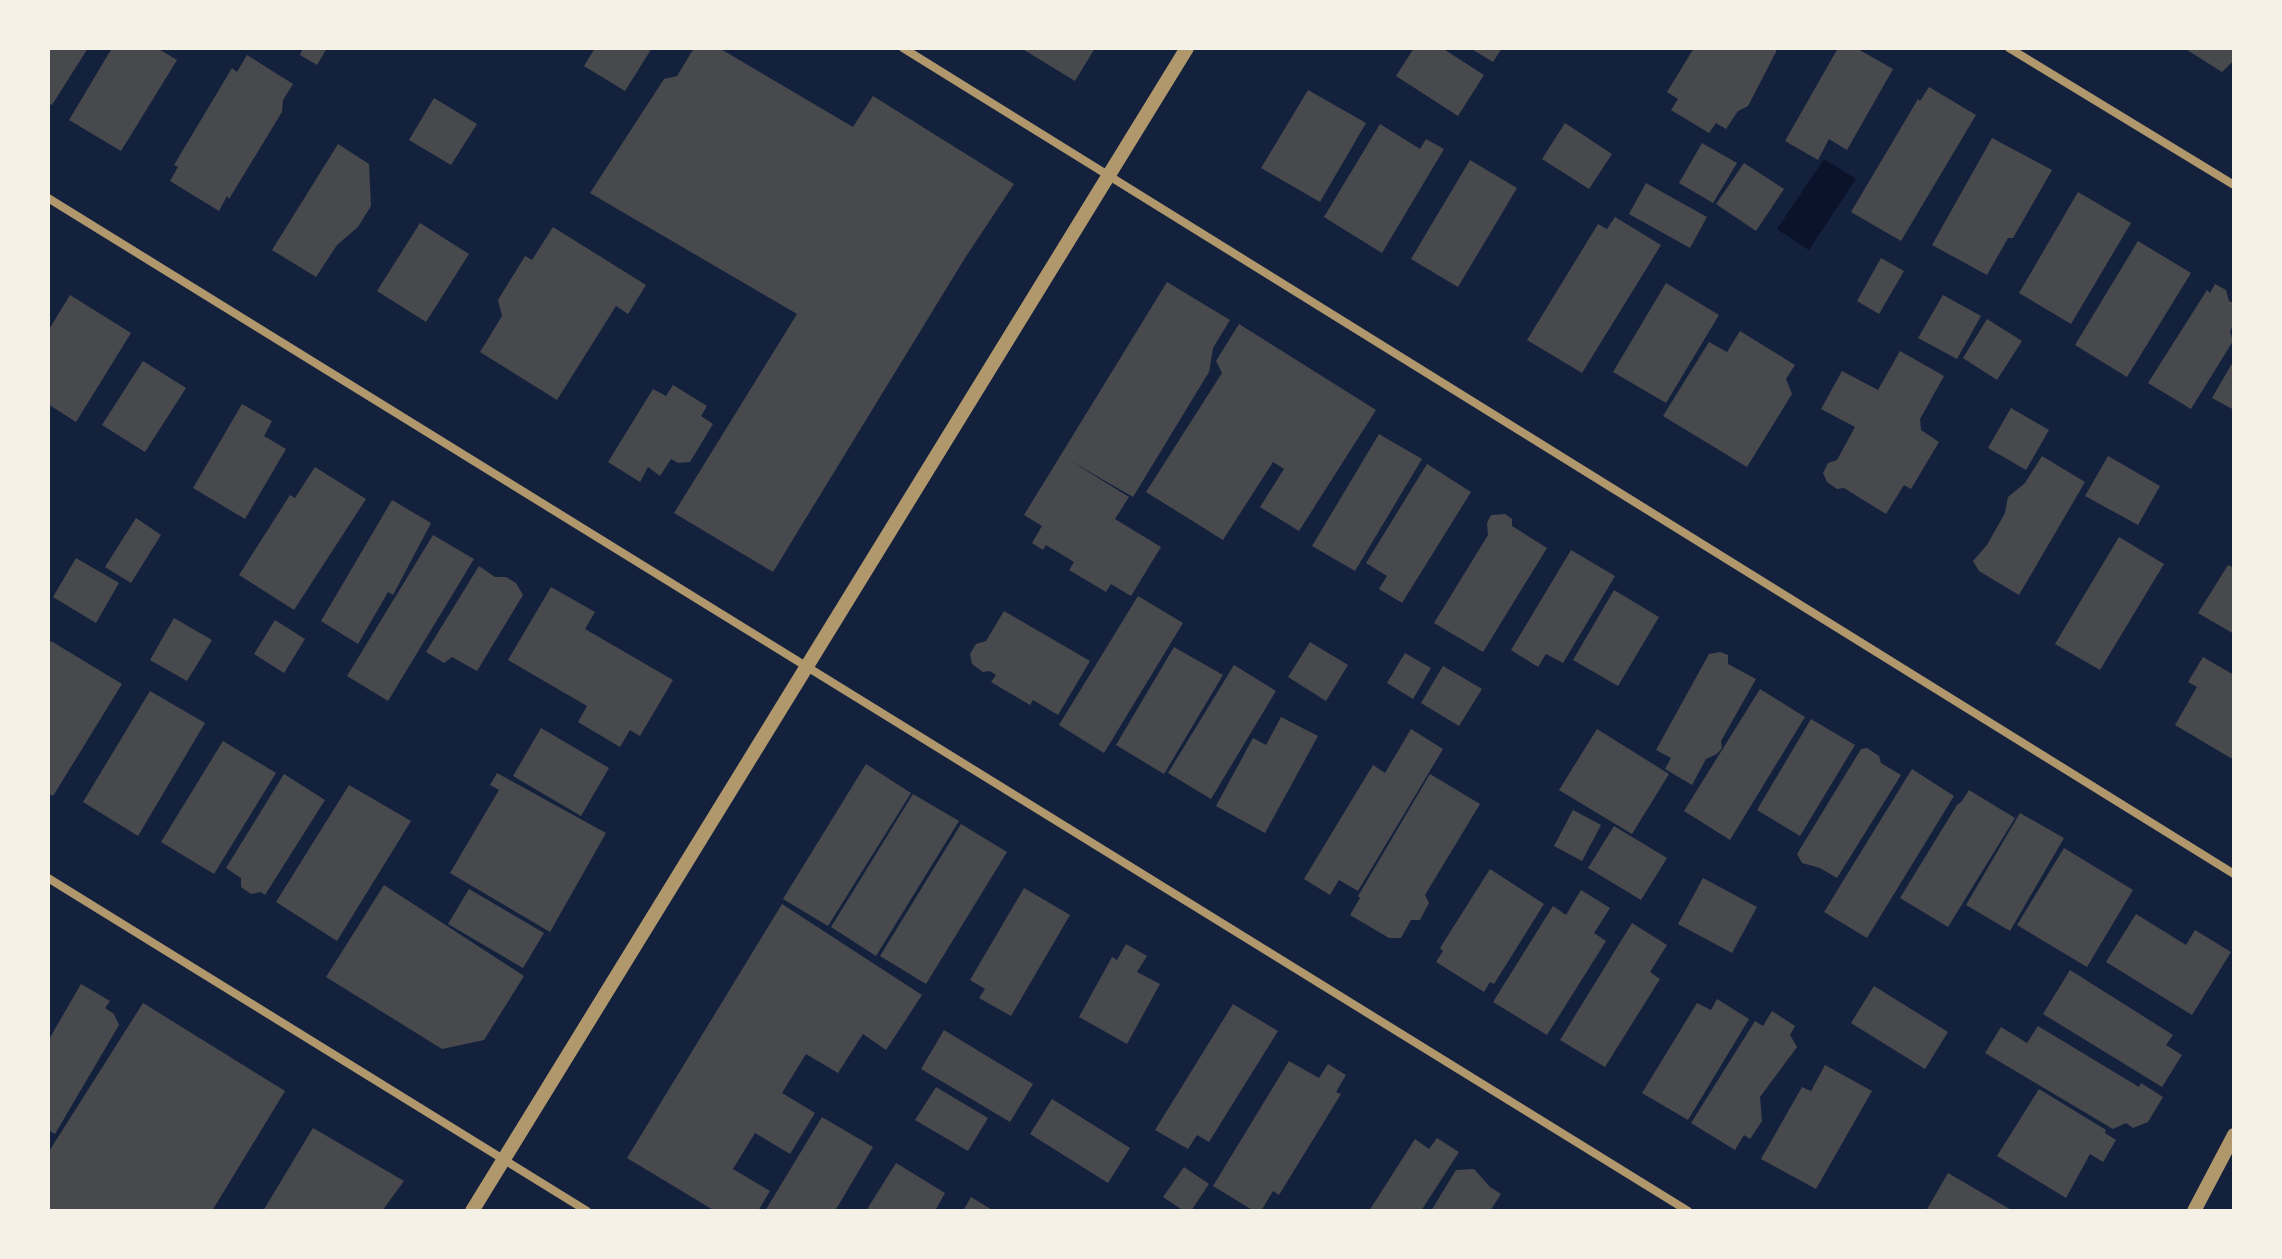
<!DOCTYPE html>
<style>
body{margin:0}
#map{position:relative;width:2282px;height:1259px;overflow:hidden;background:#14213d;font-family:"Exo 2",sans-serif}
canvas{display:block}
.frame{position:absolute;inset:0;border:50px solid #f6f1e7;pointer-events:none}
</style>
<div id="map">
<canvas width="2282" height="1259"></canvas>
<div class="frame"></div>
</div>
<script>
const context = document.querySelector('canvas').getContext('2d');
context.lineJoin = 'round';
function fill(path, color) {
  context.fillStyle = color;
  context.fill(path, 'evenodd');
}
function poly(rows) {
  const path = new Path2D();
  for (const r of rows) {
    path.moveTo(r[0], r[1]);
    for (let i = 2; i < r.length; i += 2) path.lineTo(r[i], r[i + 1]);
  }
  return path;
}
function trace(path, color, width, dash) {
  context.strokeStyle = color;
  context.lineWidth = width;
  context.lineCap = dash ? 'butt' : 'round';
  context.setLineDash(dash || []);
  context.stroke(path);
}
fill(poly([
 [1824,159,1856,179,1809,250,1777,229]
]), '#0b132b');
fill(poly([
 [48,48,88,48,52,105,48,103],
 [112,48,157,48,177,60,121,151,69,120],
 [303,48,327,48,317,65,300,55],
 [595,48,652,48,625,91,584,66],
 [694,48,719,48,853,127,873,96,1014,184,965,258,773,572,674,513,797,314,590,193,664,79,677,76],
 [1021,48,1095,48,1075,81],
 [1414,48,1442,48,1484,75,1458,116,1396,76],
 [1470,48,1502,48,1493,62],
 [1694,48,1776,48,1776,52,1748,106,1738,111,1726,129,1716,123,1709,133,1671,110,1678,99,1667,92],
 [1838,48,1856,48,1893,69,1847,150,1829,139,1818,160,1785,141],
 [2184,48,2234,48,2234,60,2222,72],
 [247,55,293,84,283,100,282,112,229,199,227,196,219,211,170,181,178,167,174,165,232,68,237,72],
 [1929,87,1976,115,1901,241,1851,212,1918,99,1920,101],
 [1308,90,1366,123,1320,202,1261,168],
 [434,98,477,124,451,165,409,140],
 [1565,123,1612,154,1589,189,1542,159],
 [1380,124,1420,149,1426,139,1444,149,1382,253,1324,217],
 [1992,138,2052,170,2013,238,2008,238,1987,275,1932,245],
 [1702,143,1737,163,1713,203,1679,183],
 [338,144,369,164,371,206,358,227,337,245,316,277,272,250],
 [1470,160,1517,188,1458,287,1411,259],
 [1744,163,1784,189,1756,231,1716,204],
 [1646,183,1707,217,1690,248,1629,214],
 [2078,192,2131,223,2071,324,2019,293],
 [1615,217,1661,245,1582,373,1527,340,1598,224,1607,229],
 [420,223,469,254,426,322,377,291],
 [553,227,646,285,628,314,616,306,557,400,480,352,502,316,498,300,525,256,532,260],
 [2138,241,2191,273,2127,377,2075,345],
 [1881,258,1904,271,1879,314,1857,301],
 [1167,282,1230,320,1213,348,1209,372,1133,497,1069,460,1129,497,1115,519,1161,547,1131,596,1111,584,1106,592,1069,570,1074,562,1046,545,1043,550,1032,543,1042,526,1024,515],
 [1666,283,1719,315,1666,403,1613,372],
 [2215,284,2226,290,2229,301,2234,303,2234,324,2230,331,2233,341,2191,409,2148,383,2207,290,2210,293],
 [70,295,131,333,76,422,48,404,48,331],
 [1943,295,1981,316,1957,359,1918,338],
 [1987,319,2022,341,1997,380,1963,358],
 [1239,324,1376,410,1299,531,1260,507,1284,469,1273,462,1223,540,1146,492,1222,373,1216,361],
 [1740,331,1795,365,1786,379,1792,394,1747,467,1663,416,1709,342,1727,352],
 [1900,351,1944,376,1920,419,1921,430,1939,442,1911,489,1904,485,1886,514,1844,488,1837,489,1827,482,1823,473,1828,463,1837,460,1855,427,1821,409,1842,371,1878,390],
 [2234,360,2234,410,2212,398],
 [143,361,186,388,145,452,102,425],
 [673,385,707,406,701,416,713,424,690,462,678,463,671,459,660,476,648,467,640,482,608,462,653,389,666,396],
 [242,404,272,421,264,436,286,449,245,519,193,488],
 [2011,408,2049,430,2026,470,1988,448],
 [1379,434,1422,459,1355,571,1312,546],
 [2042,456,2085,482,2019,595,1979,571,1973,561,1987,545,2005,513,2008,497,2025,483],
 [2108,456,2160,486,2138,525,2085,496],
 [1427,464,1471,492,1402,603,1379,589,1387,576,1366,563],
 [315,467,366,499,294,610,239,575,290,495,295,498],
 [392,500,431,523,393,595,388,592,358,644,321,621],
 [1505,514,1512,519,1512,526,1547,548,1483,652,1434,623,1488,535,1487,523,1491,515],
 [136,518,161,535,131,583,105,567],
 [433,535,474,559,388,701,347,676],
 [2119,537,2164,564,2100,670,2055,644],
 [1571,550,1615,576,1563,663,1546,654,1538,667,1511,650],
 [76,558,119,583,96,623,53,597],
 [2228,565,2234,568,2234,634,2198,613],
 [479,566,495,577,506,577,516,583,523,595,477,671,452,657,444,663,426,652],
 [551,587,595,612,585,629,673,680,640,736,630,730,620,747,578,722,587,706,508,660],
 [1614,590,1659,617,1618,686,1573,660],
 [1138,596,1183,623,1104,753,1059,725],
 [1004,611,1090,661,1058,715,1033,700,1030,705,991,682,996,675,990,671,983,672,972,664,970,654,976,644,986,641],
 [174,618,212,640,187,681,150,660],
 [275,620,305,639,284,673,254,654],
 [51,641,122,684,53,796,48,793,48,646],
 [1310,642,1348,665,1326,701,1288,677],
 [1174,647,1223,675,1164,774,1116,745],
 [1720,652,1728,655,1728,664,1756,679,1721,741,1722,748,1717,754,1706,759,1692,785,1665,769,1671,758,1656,750,1709,654],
 [1405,653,1431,668,1413,699,1387,683],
 [2203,657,2234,675,2234,760,2175,725,2197,687,2188,682],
 [1234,665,1276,691,1211,799,1168,773],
 [1443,666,1482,689,1459,726,1421,703],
 [1760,689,1805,717,1730,840,1684,811],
 [150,691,205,723,138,836,83,802],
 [1281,717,1318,736,1265,833,1216,806,1253,738,1266,745],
 [1811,719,1855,745,1800,836,1757,810],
 [541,728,609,768,581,816,513,776],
 [1411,729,1443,749,1358,891,1339,880,1330,895,1304,879,1373,765,1385,773],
 [1597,729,1669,774,1632,834,1559,790],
 [223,741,276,773,214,874,161,842],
 [1867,748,1879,756,1881,763,1901,775,1837,878,1820,868,1802,863,1797,854,1861,749],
 [866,764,911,793,828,926,783,899],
 [1912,769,1954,796,1867,938,1824,912],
 [497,773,606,833,550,932,450,873,499,790,490,785],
 [284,774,325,800,265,895,261,892,251,894,241,887,241,878,226,868],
 [1430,774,1480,804,1425,895,1429,903,1420,920,1411,920,1401,938,1389,938,1350,915,1360,898,1358,896],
 [349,785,411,821,337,941,276,902],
 [1969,790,2015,818,1948,927,1900,898,1957,805,1962,801],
 [913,794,959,821,876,956,831,927],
 [1573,810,1601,825,1582,861,1554,846],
 [2020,813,2064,838,2010,931,1966,905],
 [961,824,1007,852,926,984,880,956],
 [1614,826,1667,858,1641,900,1588,868],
 [2064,848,2133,890,2087,967,2017,925],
 [1490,869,1544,904,1494,984,1490,982,1484,992,1436,962,1443,951,1440,948],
 [1703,878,1757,907,1732,953,1678,924],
 [384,885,524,976,484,1040,442,1049,326,977],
 [1024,888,1070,915,1011,1016,979,998,985,989,970,980],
 [469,889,544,933,523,968,448,924],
 [1581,890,1610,908,1594,933,1606,941,1547,1035,1493,1002,1553,906,1566,915],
 [782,904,922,995,886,1050,863,1034,838,1073,806,1054,782,1093,815,1113,790,1154,755,1133,733,1169,770,1191,758,1211,715,1211,627,1158],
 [2136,914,2186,945,2195,930,2231,952,2192,1015,2106,962],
 [1632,923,1667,945,1650,972,1660,979,1605,1067,1560,1040],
 [1126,944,1147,956,1137,972,1160,984,1127,1044,1079,1017,1112,957,1117,960],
 [2070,970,2173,1035,2166,1045,2182,1055,2162,1087,2043,1014],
 [81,984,110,1001,105,1008,114,1014,119,1025,55,1134,48,1130,48,1041],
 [1874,986,1948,1032,1925,1069,1851,1023],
 [1717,999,1749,1019,1688,1120,1642,1093,1697,1003,1711,1010],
 [143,1003,285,1091,212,1211,50,1211,48,1210,48,1153],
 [1233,1004,1278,1031,1209,1142,1197,1135,1188,1149,1155,1130],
 [1772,1011,1795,1026,1790,1035,1797,1047,1760,1097,1762,1121,1750,1139,1744,1135,1735,1150,1691,1123,1755,1021,1763,1026],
 [2038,1026,2139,1087,2141,1083,2163,1097,2148,1122,2133,1128,2126,1123,2113,1129,1985,1053,2001,1027,2027,1043],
 [944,1030,1033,1084,1010,1122,921,1069],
 [1289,1061,1319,1078,1328,1064,1346,1075,1336,1092,1341,1094,1279,1195,1273,1191,1261,1211,1254,1211,1213,1186],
 [1825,1065,1872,1091,1816,1189,1761,1159,1802,1087,1811,1091],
 [936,1087,988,1118,968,1151,915,1120],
 [2039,1089,2106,1130,2105,1133,2116,1140,2103,1162,2090,1154,2066,1198,1997,1156],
 [1052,1099,1130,1148,1108,1183,1030,1134],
 [822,1117,873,1147,835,1211,765,1211],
 [313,1128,404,1181,382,1211,263,1211],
 [1437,1138,1459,1152,1421,1211,1369,1211,1415,1139,1429,1149],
 [896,1163,945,1193,935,1211,866,1211],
 [1184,1167,1209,1184,1191,1211,1184,1211,1163,1197],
 [1474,1169,1490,1187,1501,1194,1490,1211,1431,1211,1456,1170],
 [1948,1173,2013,1211,1926,1211],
 [971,1197,994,1211,963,1211]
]), '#48494c');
trace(poly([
 [903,48,2234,874],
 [2009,48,2234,185],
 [48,198,1688,1211],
 [48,878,587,1211]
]), '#b1986c', 8);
trace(poly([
 [472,1211,1187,48],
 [2194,1211,2234,1135]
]), '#b1986c', 14);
</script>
